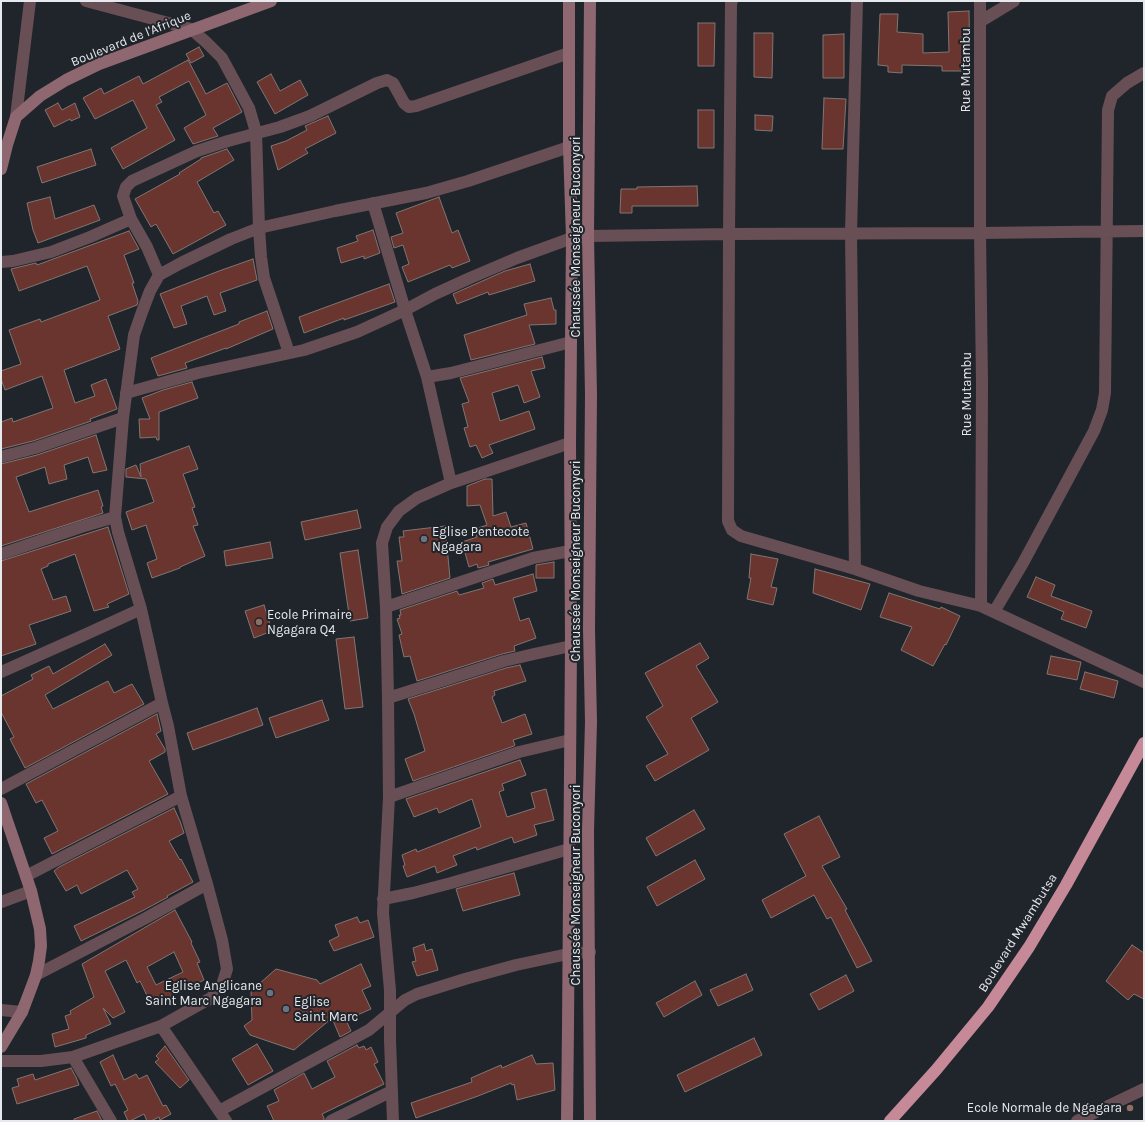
<!DOCTYPE html>
<meta charset="utf-8">
<style>
body{margin:0}
#map{position:relative;width:1145px;height:1122px;overflow:hidden;background:#20252b;font-family:Karla,sans-serif}
canvas{display:block}
.frame{position:absolute;inset:0;border:2px solid #e6e9ed;pointer-events:none}
</style>
<div id="map">
<canvas width="1145" height="1122"></canvas>
<div class="frame"></div>
</div>
<script>
const context = document.querySelector('canvas').getContext('2d');
context.lineJoin = 'round';
function fill(path, color) {
  context.fillStyle = color;
  context.fill(path, 'evenodd');
}
function poly(rows) {
  const path = new Path2D();
  for (const r of rows) {
    path.moveTo(r[0], r[1]);
    for (let i = 2; i < r.length; i += 2) path.lineTo(r[i], r[i + 1]);
  }
  return path;
}
function trace(path, color, width, dash) {
  context.strokeStyle = color;
  context.lineWidth = width;
  context.lineCap = dash ? 'butt' : 'round';
  context.setLineDash(dash || []);
  context.stroke(path);
}
function drawText(font, color, halo, rows, align = 'center') {
  context.font = font + ' Karla,sans-serif';
  context.lineWidth = 4;
  context.setLineDash([]);
  context.textBaseline = 'middle';
  context.strokeStyle = halo;
  context.fillStyle = color;
  for (const [text, x, y, turn = 0] of rows) {
    context.save();
    context.translate(x, y);
    context.rotate((+turn || 0) * Math.PI / 180);
    context.textAlign = isNaN(turn) ? turn : align;
    if (halo) context.strokeText(text, 0, 0);
    context.fillText(text, 0, 0);
    context.restore();
  }
}
const building = poly([
 [969,11,970,71,942,71,942,66,902,65,902,73,888,72,888,66,878,65,880,14,898,14,897,32,923,34,923,53,949,52,948,12,969,11],
 [698,23,715,23,714,66,698,66,698,23],
 [754,33,773,33,772,78,754,77,754,33],
 [844,34,844,78,823,78,823,35,844,34],
 [199,47,204,56,191,63,186,54,199,47],
 [188,60,206,94,227,83,242,112,213,128,218,136,193,144,184,128,206,115,189,81,159,97,162,102,156,105,175,140,123,169,111,148,147,128,133,100,95,119,83,98,101,88,104,94,139,76,143,84,188,60],
 [271,74,280,91,300,80,308,95,275,114,257,82,271,74],
 [824,98,846,99,843,149,822,149,824,98],
 [58,103,62,110,75,103,80,117,71,121,70,119,54,127,45,110,58,103],
 [698,110,714,110,714,148,698,148,698,110],
 [755,115,773,116,772,131,755,130,755,115],
 [328,116,336,133,305,149,308,153,278,170,271,146,286,141,307,130,305,126,328,116],
 [91,149,96,165,42,183,37,167,91,149],
 [227,149,234,160,197,182,214,213,218,211,226,225,173,254,156,224,151,227,135,199,180,174,179,173,201,159,201,158,227,149],
 [697,186,698,206,632,206,632,213,620,213,621,189,637,189,637,187,697,186],
 [50,197,55,219,94,205,100,220,38,243,33,230,27,203,50,197],
 [439,197,452,233,458,230,470,261,452,268,450,265,408,282,402,267,409,264,403,245,394,248,391,237,403,233,396,213,439,197],
 [373,230,380,253,364,259,364,256,341,263,337,248,358,241,356,236,373,230],
 [129,231,139,249,124,255,134,283,132,283,138,301,137,305,108,316,120,349,64,370,75,403,95,396,91,385,106,379,117,409,90,419,91,421,33,441,1,449,1,422,12,418,13,422,53,408,42,376,5,390,1,379,1,371,21,364,9,330,40,319,41,322,100,300,87,266,19,291,11,269,36,263,37,265,129,231],
 [253,259,257,280,220,293,226,311,214,315,207,296,181,306,187,324,174,328,160,294,219,271,253,259],
 [530,264,535,281,489,295,488,292,457,304,453,294,505,271,530,264],
 [389,284,395,302,344,320,344,318,304,333,299,317,389,284],
 [551,298,554,310,556,310,556,324,529,325,535,344,471,360,464,335,527,315,524,304,551,298],
 [267,311,273,329,226,349,226,348,185,363,187,368,158,376,151,358,239,324,239,322,267,311],
 [542,357,545,368,531,371,540,397,524,403,518,385,492,393,500,421,529,411,535,429,489,445,493,453,482,458,476,445,470,447,464,428,468,427,462,404,469,402,460,378,542,357],
 [192,382,198,398,159,412,159,440,157,440,156,437,140,438,139,419,150,419,142,398,163,390,192,382],
 [96,435,107,470,93,473,88,457,64,465,67,479,49,484,45,467,16,477,29,512,98,490,103,506,101,507,103,513,1,546,1,464,37,455,96,435],
 [189,446,198,469,183,474,195,507,192,508,198,525,193,526,205,556,180,567,180,568,152,578,147,563,157,559,146,525,132,530,126,512,154,502,146,479,126,477,126,469,136,465,141,477,140,464,189,446],
 [485,479,492,479,493,516,506,512,511,527,526,523,533,549,488,562,489,565,478,568,477,564,469,567,462,542,477,537,475,529,487,525,480,505,467,506,467,486,485,479],
 [357,510,361,528,305,540,301,522,357,510],
 [445,526,450,578,402,594,397,561,402,561,399,537,404,537,403,531,445,526],
 [108,527,129,594,107,604,109,607,94,611,75,554,48,564,48,566,41,569,53,600,66,596,71,611,29,625,36,644,1,656,1,561,108,527],
 [270,542,273,558,226,566,224,551,270,542],
 [358,550,368,618,350,621,340,553,358,550],
 [751,554,778,559,771,587,777,588,773,605,747,599,751,578,749,578,751,554],
 [554,562,554,578,536,578,536,565,554,562],
 [815,569,870,584,861,610,813,593,815,569],
 [533,574,537,591,513,598,520,621,529,618,536,638,514,646,515,651,502,654,417,681,410,656,404,657,399,635,402,634,397,619,400,618,399,615,401,615,400,610,457,591,459,595,484,588,482,583,493,579,495,585,533,574],
 [1036,577,1055,585,1051,596,1092,611,1086,628,1061,619,1064,612,1027,597,1036,577],
 [889,593,940,609,941,607,960,616,946,645,945,644,933,666,901,650,912,627,880,617,889,593],
 [264,605,272,631,254,638,245,611,264,605],
 [354,637,363,707,345,709,336,639,354,637],
 [700,643,709,658,696,666,718,702,691,718,709,750,655,781,646,766,668,754,646,717,663,706,645,673,700,643],
 [105,644,112,655,45,695,53,709,108,681,114,693,132,684,144,704,25,768,10,739,14,737,1,712,1,696,33,679,31,675,49,666,53,674,105,644],
 [1051,656,1081,662,1077,680,1047,674,1051,656],
 [520,665,526,681,494,691,495,695,492,697,502,723,525,714,532,734,513,740,515,745,514,746,413,781,405,759,425,751,414,714,408,699,506,668,520,665],
 [1085,672,1118,681,1114,698,1080,689,1085,672],
 [322,700,329,720,276,738,269,718,322,700],
 [257,708,263,725,193,750,187,733,257,708],
 [157,714,161,731,156,734,165,749,165,752,149,761,168,794,52,854,44,838,58,831,42,800,36,803,26,784,157,714],
 [520,760,526,775,502,784,504,790,499,792,507,817,535,808,531,793,546,789,554,820,534,825,537,835,514,843,512,837,477,850,476,847,453,856,457,865,437,873,435,866,407,877,403,866,405,865,402,855,416,849,417,852,481,827,472,799,439,813,437,808,414,817,406,799,520,760],
 [174,808,180,821,184,833,169,841,180,860,181,859,193,882,167,896,168,897,142,911,81,941,74,926,135,897,132,892,138,889,127,870,81,894,77,885,66,891,54,871,59,867,174,808],
 [694,810,705,829,656,856,646,838,694,810],
 [819,816,840,857,822,866,847,909,845,910,872,961,857,968,831,917,827,919,814,895,771,918,762,900,806,876,784,834,819,816],
 [695,860,705,879,657,906,647,887,695,860],
 [514,873,520,895,463,911,456,889,514,873],
 [175,910,192,942,191,943,200,962,197,963,204,980,152,1006,140,981,137,983,126,960,105,971,125,1012,113,1018,103,1008,111,1024,86,1035,86,1038,55,1047,52,1034,69,1029,65,1016,71,1014,70,1011,94,997,82,964,175,910],
 [174,952,183,972,156,985,147,967,174,952],
 [357,917,360,923,368,920,374,937,334,951,329,941,339,936,335,925,357,917],
 [424,944,426,951,432,949,438,970,417,976,412,962,416,961,413,948,424,944],
 [1132,945,1144,953,1144,999,1134,994,1128,1000,1106,981,1132,945],
 [361,964,371,986,362,990,371,1009,346,1020,351,1031,340,1037,332,1018,294,1050,250,1035,244,1026,252,1020,251,991,276,969,317,980,320,984,361,964],
 [746,974,753,990,718,1006,710,990,746,974],
 [846,975,854,991,819,1010,810,994,846,975],
 [695,981,702,995,664,1017,656,1003,695,981],
 [754,1038,762,1055,685,1092,677,1075,754,1038],
 [257,1044,273,1071,248,1085,232,1059,257,1044],
 [357,1045,359,1048,364,1046,366,1050,371,1047,378,1062,374,1064,384,1084,322,1114,324,1118,324,1121,274,1121,267,1106,279,1101,274,1090,304,1073,312,1089,335,1077,327,1061,357,1045],
 [165,1046,189,1080,180,1088,155,1062,159,1059,156,1056,165,1046],
 [113,1055,124,1080,136,1074,139,1079,147,1075,163,1106,166,1105,171,1114,160,1120,159,1117,151,1121,147,1121,144,1114,130,1121,128,1121,124,1112,128,1110,115,1084,111,1086,100,1062,113,1055],
 [532,1055,536,1064,553,1063,555,1090,517,1100,514,1084,512,1085,511,1083,478,1096,416,1118,411,1103,472,1082,471,1078,501,1065,502,1068,532,1055],
 [71,1068,76,1077,79,1085,17,1104,12,1088,19,1086,17,1079,33,1074,35,1080,71,1068],
 [97,1111,102,1121,74,1121,74,1119,97,1111]
]);
fill(building, '#69352e');
trace(building, '#807674', 1);
trace(poly([
 [86,1,191,29,206,42,222,58,249,108,256,132,259,228,261,257,264,278,289,353],
 [732,1,731,3,729,234,728,521,732,530,741,536,855,569,919,591,981,606],
 [980,1,980,233,982,383,981,606,1144,682],
 [981,21,1014,1],
 [16,117,30,1],
 [373,203,405,310,427,377,451,483],
 [1,262,13,261,51,252,90,237,131,219],
 [159,275,147,247,131,219,123,196,126,187,132,181,197,151,228,141,280,127,310,116,377,83,387,80,393,83,404,103,409,107,416,106,569,53],
 [427,377,451,373,571,342],
 [126,393,198,373,304,350,357,332,405,310,435,294,470,278,517,258,572,238,588,236,729,234,980,233,1144,231],
 [1,457,35,448,123,418,134,335,142,312,150,291,159,275,181,263,231,239,259,228,335,211,426,193,468,181,569,147],
 [1,554,81,527,115,517,123,418],
 [855,569,851,233,857,1],
 [386,607,533,558,570,551],
 [994,612,1023,563,1094,431,1102,410,1105,393,1108,110,1112,96,1127,83,1144,73],
 [1,672,82,636,141,609],
 [388,698,504,661,534,654,571,646],
 [1,789,162,703],
 [389,797,519,752,570,740],
 [26,876,181,796],
 [383,899,413,893,451,883,569,849],
 [1,902,31,891],
 [36,975,146,918,207,884],
 [1,1010,22,1012],
 [161,1026,226,1121],
 [73,1057,111,1121],
 [1,1061,41,1061,73,1057,161,1026,211,998,222,985,227,969,222,940,207,884,181,796,168,726,162,703,141,609,118,532,115,517],
 [219,1111,369,1030,405,1000,417,994,465,979,516,965,568,954,590,952],
 [331,1121,392,1091],
 [393,1121,390,1040,390,990,383,913,389,797,388,698,386,607,382,543,387,527,399,511,417,498,451,483,570,443],
 [1077,1121,1144,1089]
]), '#684f55', 12);
trace(poly([
 [590,1,588,236,591,395,589,629,591,722,588,831,590,1121],
 [1,169,7,145,16,117,40,96,66,80,99,64,271,1],
 [1,803,31,891,40,929,41,946,39,961,36,975,27,999,22,1012,1,1047],
 [567,1121,568,1025,571,646,570,443,572,238,569,147,569,1]
]), '#8e6770', 12);
trace(poly([
 [890,1121,936,1070,988,1007,1029,947,1066,885,1144,743]
]), '#c58997', 12);
for (const [x, y, r, color] of [
 [424,539,4,"#6b7280"],
 [259,622,4,"#8d6e63"],
 [270,993,4,"#6b7280"],
 [286,1009,4,"#6b7280"],
 [1130,1108,4,"#8d6e63"]
]) {
  const dot = new Path2D();
  dot.arc(x, y, r, 0, 2 * Math.PI);
  context.fillStyle = color;
  context.fill(dot);
  trace(dot, '#20252b', 1.5);
}
drawText('13px', '#e6e9ed', '#20252b', [
 ["Boulevard de l'Afrique",131,39,-22],
 ["Rue Mutambu",966,70,-90],
 ["Chaussée Monseigneur Buconyori",576,237,-90],
 ["Rue Mutambu",967,394,-90],
 ["Chaussée Monseigneur Buconyori",576,561,-90],
 ["Chaussée Monseigneur Buconyori",576,885,-90],
 ["Boulevard Mwambutsa",1018,933,-58]
]);
drawText('13px', '#e6e9ed', '#20252b', [
 ["Eglise Pentecote",432,532],
 ["Ngagara",432,547],
 ["Ecole Primaire",267,615],
 ["Ngagara Q4",267,630],
 ["Eglise Anglicane",262,986,"right"],
 ["Saint Marc Ngagara",262,1001,"right"],
 ["Eglise",294,1002],
 ["Saint Marc",294,1017],
 ["Ecole Normale de Ngagara",1122,1108,"right"]
], 'left');
</script>
